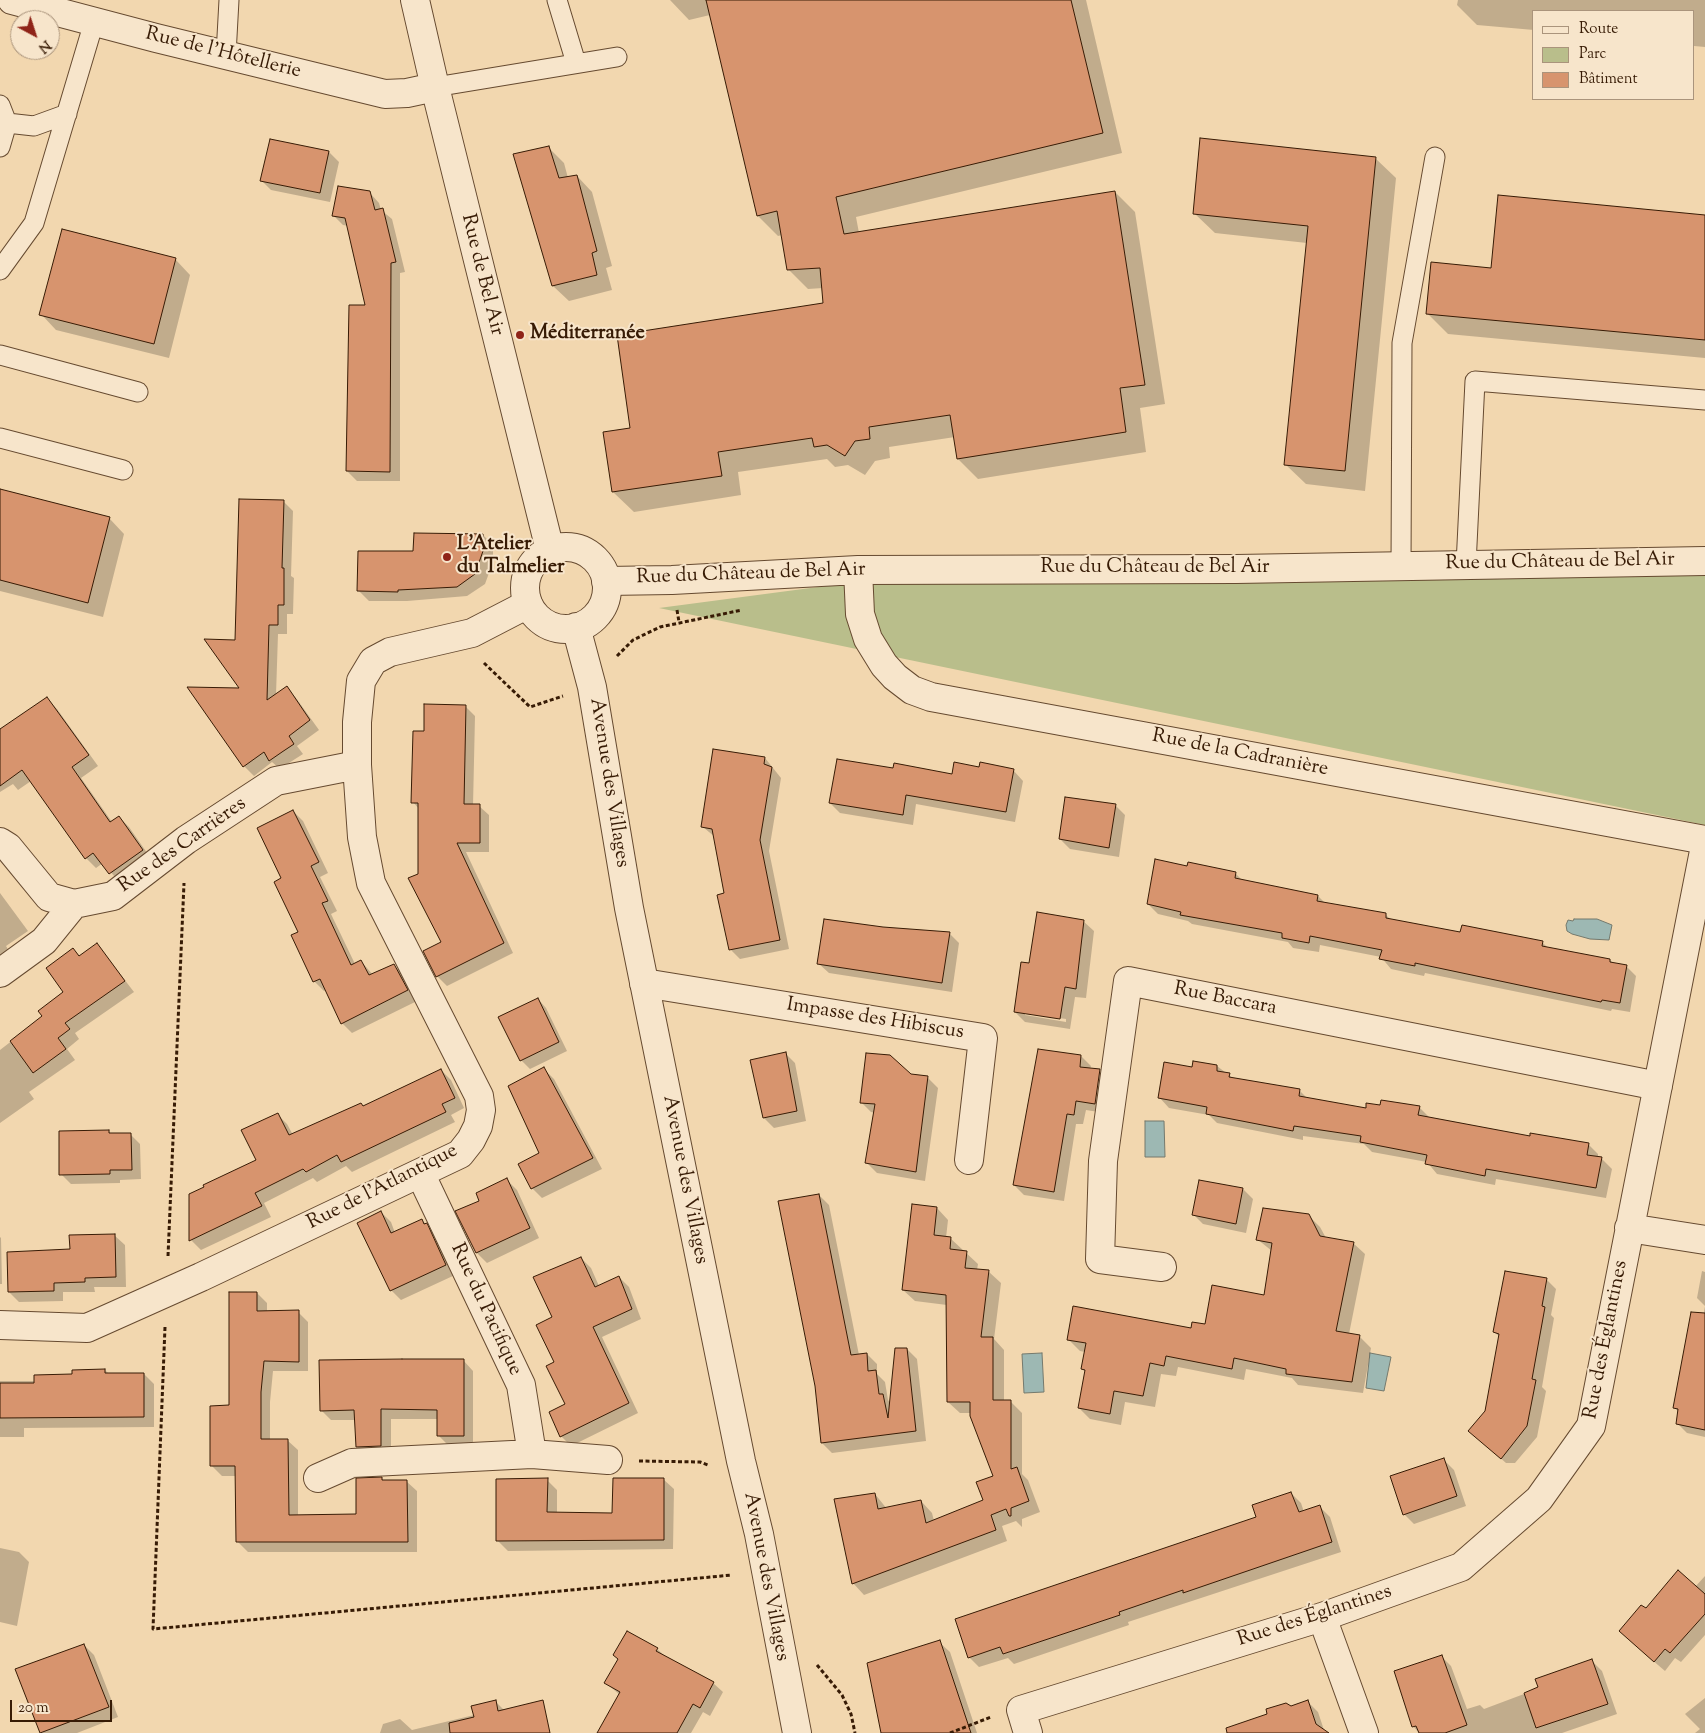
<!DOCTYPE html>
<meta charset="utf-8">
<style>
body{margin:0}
#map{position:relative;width:1705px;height:1733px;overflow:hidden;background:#f2d7af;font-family:"Sorts Mill Goudy",serif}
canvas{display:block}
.legend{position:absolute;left:1532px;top:10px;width:162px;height:90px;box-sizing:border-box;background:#f7e5cb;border:1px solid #aa947c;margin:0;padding:6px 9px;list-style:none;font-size:15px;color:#371b05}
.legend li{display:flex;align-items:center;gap:10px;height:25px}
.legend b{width:25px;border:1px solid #aa947c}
.north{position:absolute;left:10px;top:10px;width:50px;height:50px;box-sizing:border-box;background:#f7e5cb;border:1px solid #aa947c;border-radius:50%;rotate:140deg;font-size:14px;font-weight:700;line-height:20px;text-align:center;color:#371b05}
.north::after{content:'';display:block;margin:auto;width:18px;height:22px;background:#8f2418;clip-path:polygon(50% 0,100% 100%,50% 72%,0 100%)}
.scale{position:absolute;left:10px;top:1700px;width:102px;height:22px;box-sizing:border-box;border:2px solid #371b05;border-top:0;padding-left:6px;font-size:15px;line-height:18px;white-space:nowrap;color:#371b05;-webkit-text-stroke:4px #f7e5cb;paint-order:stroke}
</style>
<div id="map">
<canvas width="1705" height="1733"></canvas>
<ul class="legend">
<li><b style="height:6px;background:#f7e5cb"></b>Route</li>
<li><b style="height:14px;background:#b9be8b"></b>Parc</li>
<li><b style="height:14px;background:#d7946e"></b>Bâtiment</li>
</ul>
<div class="north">N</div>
<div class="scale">20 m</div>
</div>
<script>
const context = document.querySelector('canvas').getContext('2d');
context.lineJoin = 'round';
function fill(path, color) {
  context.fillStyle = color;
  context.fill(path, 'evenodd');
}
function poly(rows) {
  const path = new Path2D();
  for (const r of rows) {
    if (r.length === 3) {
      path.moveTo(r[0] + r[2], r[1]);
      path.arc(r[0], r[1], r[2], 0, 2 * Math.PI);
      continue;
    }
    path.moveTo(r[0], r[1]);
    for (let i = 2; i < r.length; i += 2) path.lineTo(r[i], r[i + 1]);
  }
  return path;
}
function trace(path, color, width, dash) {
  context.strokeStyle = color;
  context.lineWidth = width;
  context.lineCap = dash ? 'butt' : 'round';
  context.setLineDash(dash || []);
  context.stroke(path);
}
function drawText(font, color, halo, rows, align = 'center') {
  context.font = font + ' "Sorts Mill Goudy",serif';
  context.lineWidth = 4;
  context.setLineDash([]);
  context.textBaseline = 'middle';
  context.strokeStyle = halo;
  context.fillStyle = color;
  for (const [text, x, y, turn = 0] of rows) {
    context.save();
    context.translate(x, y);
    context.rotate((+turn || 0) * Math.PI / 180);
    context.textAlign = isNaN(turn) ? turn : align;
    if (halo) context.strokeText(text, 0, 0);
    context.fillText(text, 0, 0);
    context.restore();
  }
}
fill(poly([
 [1705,575,1705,825,659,608,871,580]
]), '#b9be8b');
const water = poly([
 [1574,919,1597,919,1612,925,1609,940,1590,939,1572,934,1567,931,1566,925,1568,920,1573,921,1574,919],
 [1145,1121,1164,1121,1165,1157,1145,1157,1145,1121],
 [1042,1353,1044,1392,1024,1393,1022,1354,1042,1353],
 [1370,1353,1391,1357,1384,1391,1366,1388,1370,1353]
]);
fill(water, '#9db8b3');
trace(water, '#74796d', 1);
fill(poly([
 [670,0,1086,0,1122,153,856,217,859,233,1115,192,1135,212,1165,404,1140,408,1146,452,978,479,958,459,955,437,889,447,890,458,875,461,865,475,848,465,835,467,827,459,738,472,741,495,634,512,613,492,632,429,825,304,823,288,808,289,788,269,782,235,778,236,758,216,710,15,689,20],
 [1458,0,1705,0,1705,47,1694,46,1694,11,1534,11,1534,30,1477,25,1457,5],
 [549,148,564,163,568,178,577,176,592,192,612,266,606,268,612,290,569,301,553,286,514,155],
 [329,152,339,162,330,202,271,190,261,180],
 [1375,158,1396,178,1365,491,1306,484,1285,464,1307,243,1215,233,1194,213],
 [369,192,379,203,381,210,392,219,405,272,400,273,400,481,357,481,347,471,367,306,349,226,343,225,333,215],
 [1705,216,1705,358,1448,334,1428,314,1492,269],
 [175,259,190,275,169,358,56,330,41,314],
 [0,491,109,518,124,534,103,617,0,591],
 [283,501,293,511,291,576,294,578,293,614,287,614,287,634,278,634,276,695,287,688,296,698,319,730,297,746,303,754,292,761,280,769,272,762,254,776,244,766,189,688,241,690,236,641],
 [483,535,493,545,493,562,485,584,467,596,407,601,369,601,359,591,414,552],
 [47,699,57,709,98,766,81,778,112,822,119,817,129,827,152,860,120,883,103,863,96,868,86,858,31,781,18,790,13,784,0,792,0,729],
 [465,706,475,716,473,806,479,806,489,815,489,852,466,852,513,953,447,986,437,976,442,942,419,875,419,809,413,802,425,733],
 [765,758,781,778,769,851,789,949,740,959,730,949,726,894,715,837,703,827],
 [980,768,1013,770,1023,781,1015,822,916,804,913,825,840,813,830,803,893,769,953,775],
 [1115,805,1125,815,1119,857,1070,849,1060,839],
 [293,811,303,821,328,873,320,877,337,911,331,914,355,964,361,961,373,975,394,965,404,975,417,1001,352,1033,342,1023,327,990,324,991,314,981,282,878],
 [1188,868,1235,873,1243,881,1318,896,1326,904,1386,915,1392,921,1461,934,1542,942,1548,948,1610,960,1614,964,1626,966,1636,976,1630,1012,1612,1009,1611,1011,1425,973,1424,976,1391,969,1381,957,1320,945,1319,952,1293,948,1288,942,1192,924,1188,921,1158,914,1148,904],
 [0,893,28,931,6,946,9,951,0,958],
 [1083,921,1094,931,1086,998,1075,997,1070,1029,1025,1022,1015,1012,1030,964],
 [1025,1013,1066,1019,1066,1022,1025,1015],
 [883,928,949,933,959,943,952,992,829,973,818,963],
 [97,944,134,992,75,1033,79,1039,67,1049,75,1060,29,1092,34,1099,0,1123,0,1050,44,1016,65,993,73,950,80,956],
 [538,999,546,1008,567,1051,530,1069,521,1060],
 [785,1053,795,1063,806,1121,774,1128,764,1118],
 [1081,1056,1091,1066,1090,1069,1099,1071,1109,1081,1105,1113,1086,1110,1083,1124,1076,1124,1064,1201,1024,1195,1014,1185],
 [1217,1066,1234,1079,1299,1090,1308,1099,1367,1110,1419,1107,1429,1117,1531,1138,1588,1144,1598,1154,1598,1158,1602,1159,1612,1169,1606,1198,1496,1179,1495,1185,1437,1174,1427,1162,1372,1152,1364,1144,1303,1136,1303,1140,1217,1123,1209,1115,1169,1108,1159,1097,1193,1068],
 [544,1069,554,1079,602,1169,542,1198,532,1188,540,1153],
 [441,1070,451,1080,464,1108,451,1115,455,1122,352,1172,346,1166,317,1182,313,1178,264,1203,271,1217,201,1250,191,1240,190,1195,257,1161,277,1114,287,1124,293,1135,363,1107],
 [910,1075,928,1078,938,1088,925,1181,877,1173,867,1163,875,1113,871,1112,861,1102],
 [109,1131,111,1134,130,1134,140,1144,141,1179,120,1180,120,1183,71,1184,61,1174],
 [507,1180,517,1190,539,1238,487,1263,477,1253,481,1201],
 [1243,1189,1253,1199,1246,1233,1203,1224,1193,1214],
 [819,1195,829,1205,859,1355,867,1354,877,1364,877,1374,885,1382,888,1400,890,1403,907,1349,917,1359,926,1441,832,1453,822,1443,816,1386],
 [937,1208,948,1220,946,1238,950,1238,978,1264,977,1270,989,1272,1001,1283,994,1339,1004,1350,1004,1401,1010,1401,1022,1413,1022,1474,1028,1480,1040,1512,1022,1519,1022,1527,1016,1521,1002,1526,1007,1541,864,1595,853,1583,875,1494,887,1509,921,1501,932,1513,934,1521,984,1501,995,1477,971,1413,960,1413,948,1402,947,1305,915,1301,903,1290],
 [381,1212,391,1222,395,1233,422,1220,436,1235,455,1275,401,1300,391,1290],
 [1309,1216,1320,1227,1326,1238,1353,1243,1365,1254,1349,1334,1359,1336,1371,1348,1363,1393,1298,1385,1292,1378,1246,1369,1244,1380,1178,1367,1176,1376,1161,1374,1155,1407,1125,1402,1121,1425,1090,1419,1079,1408,1086,1372,1082,1369,1085,1352,1080,1351,1068,1339,1192,1329,1206,1326,1265,1296,1272,1251,1257,1239],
 [114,1235,125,1245,126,1287,94,1287,95,1292,63,1292,63,1301,19,1302,9,1292,71,1250],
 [0,1237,1,1238,2,1284,0,1284],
 [581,1258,591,1268,599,1286,619,1277,629,1287,641,1319,602,1337,638,1413,571,1446,561,1436,567,1405,556,1363,554,1318],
 [1702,1271,1705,1272,1705,1437,1687,1433,1677,1423,1679,1412,1675,1408,1696,1356,1705,1306,1697,1298],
 [1546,1279,1556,1289,1551,1315,1554,1318,1542,1387,1546,1391,1537,1437,1515,1463,1506,1463,1470,1431,1486,1412,1500,1337,1494,1332],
 [257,1293,267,1303,267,1312,298,1312,308,1322,308,1371,273,1371,270,1402,270,1441,287,1440,298,1450,298,1516,357,1515,381,1478,384,1481,406,1481,417,1491,417,1552,248,1552,237,1541,236,1476,222,1476,212,1466,230,1406],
 [463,1360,473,1371,473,1445,448,1445,438,1435,438,1419,391,1419,391,1456,367,1457,357,1447,356,1420,331,1420,321,1410],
 [105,1370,109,1374,144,1374,154,1384,154,1427,24,1428,24,1437,0,1437,0,1381,35,1381],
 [1444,1460,1454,1470,1466,1506,1414,1524,1404,1514],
 [663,1479,674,1489,673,1549,508,1551,498,1541,547,1480,557,1490,557,1514,614,1514],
 [1291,1493,1301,1503,1304,1512,1320,1507,1330,1517,1341,1552,1128,1622,1129,1625,1014,1664,1008,1658,979,1667,969,1657,1257,1517],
 [0,1548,19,1552,29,1562,17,1626,0,1622],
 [1705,1576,1705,1635,1681,1662,1675,1658,1665,1671,1630,1641,1646,1610,1695,1587],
 [939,1642,950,1652,977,1733,938,1733],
 [84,1645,94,1655,118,1717,77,1733,42,1733],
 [657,1649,665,1656,713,1683,723,1692,710,1716,703,1712,691,1733,598,1733,620,1695,606,1683],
 [1441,1656,1451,1666,1467,1709,1480,1705,1484,1709,1540,1688,1592,1661,1602,1671,1617,1714,1562,1733,1419,1733,1413,1726],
 [1705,1698,1705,1733,1695,1733,1700,1729,1685,1714],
 [495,1701,504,1710,542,1733,380,1733,383,1724,400,1719,412,1730,474,1715],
 [1308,1702,1318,1712,1325,1733,1264,1733,1290,1708]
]), '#0003');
const building = poly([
 [706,0,1071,0,1103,133,836,197,844,234,1115,191,1145,385,1120,388,1126,432,957,459,950,415,869,427,870,439,855,441,845,456,827,445,814,447,812,438,718,452,722,476,612,492,603,432,630,428,617,335,823,303,820,268,787,270,777,211,757,216,706,0],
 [1200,138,1376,157,1345,471,1284,465,1308,226,1193,214,1200,138],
 [270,139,329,151,320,193,260,181,270,139],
 [549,146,559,178,577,175,597,251,592,253,597,275,552,286,513,154,549,146],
 [338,186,370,191,375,210,383,208,396,262,391,263,390,472,346,471,349,305,365,305,345,218,332,216,338,186],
 [1498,195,1705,215,1705,340,1426,314,1431,262,1491,268,1498,195],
 [62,229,176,258,154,344,39,315,62,229],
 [0,489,110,517,88,603,0,580,0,489],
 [239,499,284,500,282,568,284,568,284,605,278,605,278,625,269,625,267,700,287,686,310,720,289,736,294,744,282,752,269,761,264,752,243,767,187,687,239,688,204,639,235,640,239,499],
 [414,533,483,534,483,551,475,574,457,587,398,590,398,592,357,591,358,551,413,551,414,533],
 [47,697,89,755,72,767,110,822,119,816,143,850,109,874,93,853,85,859,22,770,0,786,0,729,47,697],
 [424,704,466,705,464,804,480,804,480,843,457,843,504,943,436,977,423,951,441,942,408,878,418,874,418,803,411,803,413,731,424,731,424,704],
 [713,749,765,757,764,764,772,767,760,840,780,940,729,950,717,895,724,893,712,829,701,827,713,749],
 [837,759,893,768,894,763,952,774,954,762,979,767,980,762,1014,769,1006,812,906,795,903,815,829,803,837,759],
 [1065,797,1116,804,1109,848,1059,839,1065,797],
 [293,810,319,862,311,866,328,901,322,903,351,965,361,960,369,975,394,964,408,990,341,1024,320,979,313,982,291,935,298,932,274,882,281,878,257,828,293,810],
 [1155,859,1187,866,1188,862,1236,872,1235,878,1318,895,1317,901,1386,913,1386,918,1460,932,1462,925,1543,941,1542,946,1610,959,1610,962,1627,965,1620,1003,1602,1000,1601,1002,1552,992,1415,963,1415,966,1379,959,1382,950,1310,936,1309,943,1282,938,1282,933,1180,915,1181,912,1147,904,1155,859],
 [1037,912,1084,920,1076,989,1065,987,1060,1019,1014,1012,1021,962,1029,963,1037,912],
 [824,919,883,927,950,932,942,983,817,964,824,919],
 [97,943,125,981,65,1023,70,1029,58,1038,66,1049,33,1073,10,1041,42,1016,38,1011,63,992,46,968,73,948,79,956,97,943],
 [538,998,559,1042,520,1061,498,1017,538,998],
 [1038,1049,1081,1055,1080,1067,1100,1069,1095,1104,1076,1101,1074,1115,1067,1114,1054,1192,1013,1185,1038,1049],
 [786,1052,797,1111,763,1118,750,1060,786,1052],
 [866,1053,890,1055,911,1074,928,1076,916,1172,865,1163,875,1104,860,1103,866,1053],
 [1193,1061,1217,1065,1217,1071,1230,1073,1229,1077,1300,1089,1299,1096,1366,1108,1366,1103,1380,1105,1381,1100,1420,1106,1418,1115,1530,1136,1530,1133,1589,1143,1587,1155,1602,1157,1596,1188,1486,1169,1485,1176,1425,1164,1427,1155,1360,1142,1361,1136,1294,1126,1293,1131,1206,1114,1207,1107,1158,1098,1164,1062,1192,1067,1193,1061],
 [544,1067,593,1158,531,1189,518,1164,539,1153,508,1086,544,1067],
 [441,1069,455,1098,442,1104,446,1112,341,1162,337,1155,306,1172,303,1169,255,1193,262,1206,189,1241,189,1194,204,1187,203,1185,256,1160,241,1130,278,1113,289,1135,361,1103,363,1106,441,1069],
 [109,1130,109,1133,131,1133,132,1170,110,1170,110,1174,59,1175,59,1131,109,1130],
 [507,1178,530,1228,476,1253,455,1211,479,1201,476,1193,507,1178],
 [1199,1180,1243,1188,1236,1224,1192,1215,1199,1180],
 [819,1194,851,1355,867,1353,868,1371,876,1370,879,1394,883,1394,888,1418,895,1348,907,1348,916,1431,821,1443,815,1386,778,1201,819,1194],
 [912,1204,937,1207,934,1235,951,1237,950,1249,967,1251,965,1268,989,1270,981,1337,993,1337,993,1400,1011,1400,1011,1469,1017,1467,1029,1501,1011,1508,1011,1516,1009,1516,1006,1509,991,1515,996,1530,852,1584,834,1499,875,1493,878,1509,921,1500,926,1523,983,1500,976,1482,993,1476,970,1416,970,1402,947,1402,946,1295,902,1290,912,1204],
 [1263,1208,1309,1214,1320,1236,1354,1242,1336,1331,1360,1335,1352,1382,1286,1374,1286,1369,1234,1358,1232,1369,1166,1356,1164,1366,1150,1363,1143,1396,1114,1391,1110,1414,1078,1408,1085,1370,1081,1369,1086,1343,1067,1340,1073,1306,1191,1328,1192,1322,1205,1324,1212,1285,1264,1295,1272,1243,1256,1240,1263,1208],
 [381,1211,391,1233,422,1219,424,1224,427,1223,446,1265,390,1291,357,1223,381,1211],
 [115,1234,116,1277,85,1278,85,1282,54,1283,54,1291,8,1292,7,1252,70,1249,69,1235,115,1234],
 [581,1257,595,1287,619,1276,632,1309,593,1327,629,1403,560,1437,549,1412,565,1404,546,1366,554,1362,536,1325,552,1317,533,1277,581,1257],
 [1505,1271,1547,1278,1542,1306,1545,1307,1532,1379,1536,1380,1527,1426,1501,1459,1468,1431,1485,1411,1499,1334,1493,1332,1505,1271],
 [229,1292,257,1292,257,1311,299,1310,299,1362,264,1361,261,1392,261,1439,288,1439,289,1515,356,1514,356,1478,382,1477,382,1480,407,1480,408,1542,236,1542,235,1466,210,1466,210,1406,229,1405,229,1292],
 [1691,1312,1705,1313,1705,1430,1676,1424,1678,1409,1673,1408,1691,1312],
 [402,1359,464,1359,464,1436,437,1436,437,1410,381,1409,381,1446,356,1447,354,1410,320,1411,319,1360,402,1359],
 [105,1369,105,1373,144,1373,144,1417,0,1418,0,1383,34,1383,34,1375,72,1374,72,1370,105,1369],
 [1444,1458,1457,1496,1403,1515,1390,1476,1444,1458],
 [548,1478,547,1512,612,1513,613,1478,664,1478,664,1540,496,1541,496,1479,548,1478],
 [1291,1492,1299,1512,1320,1505,1332,1542,1183,1593,1183,1590,1119,1612,1120,1615,1003,1654,1000,1647,968,1658,955,1619,1256,1517,1252,1505,1291,1492],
 [1678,1570,1705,1594,1705,1614,1670,1653,1665,1649,1654,1662,1619,1631,1641,1605,1646,1608,1678,1570],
 [627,1631,658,1648,656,1651,714,1682,700,1708,693,1704,677,1733,597,1733,620,1692,604,1683,618,1659,613,1655,627,1631],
 [940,1640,971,1733,881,1733,867,1663,940,1640],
 [84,1644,109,1707,40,1733,15,1669,84,1644],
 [1442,1655,1467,1725,1445,1733,1419,1733,1416,1726,1412,1727,1394,1671,1442,1655],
 [1592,1659,1608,1704,1536,1728,1524,1693,1538,1687,1535,1679,1592,1659],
 [496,1700,498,1711,543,1700,550,1733,450,1733,449,1723,474,1717,471,1706,496,1700],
 [1308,1700,1316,1724,1329,1733,1227,1733,1226,1728,1267,1714,1266,1709,1286,1703,1291,1706,1308,1700]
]);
fill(building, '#d7946e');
trace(building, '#371b05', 1);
const service = poly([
 [557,0,576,63],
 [226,55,229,0],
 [435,87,617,57],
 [0,105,7,123,34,126,67,114],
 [0,147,7,123],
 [0,270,34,223,94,22],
 [0,355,138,392],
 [0,438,123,470],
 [1466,565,1475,381,1705,400],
 [1401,566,1402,343,1435,157]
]);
const minor = poly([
 [12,0,156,38,385,94,407,93,435,87],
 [858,570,860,614,868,639,884,665,895,677,912,690,931,697,1705,840],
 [606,581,672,580,858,570,1236,569,1705,561],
 [0,842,8,847,49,897,74,904,113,896,186,840,276,781,357,765],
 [0,973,44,941,74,904],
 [644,983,983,1038,969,1160],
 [1629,1228,1705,1240],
 [1162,1267,1100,1259,1103,1161,1128,981,1658,1086],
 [0,1325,87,1328,201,1277,460,1154,471,1140,478,1126,481,1110,479,1096,371,883,362,837,357,765,357,722,361,681,373,661,390,652,472,633,528,604],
 [532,1454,608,1460],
 [318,1478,352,1463,532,1454,521,1385,420,1173],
 [1322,1617,1364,1733],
 [1028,1733,1021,1710,1322,1617,1461,1567,1539,1499,1591,1426,1705,846]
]);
const tertiary = poly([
 [415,0,435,87,550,550],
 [566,588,41],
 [576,627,592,687,629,908,741,1461,759,1534,797,1733]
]);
trace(service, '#664a30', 21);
trace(minor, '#664a30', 30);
trace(tertiary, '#664a30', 30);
trace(poly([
 [677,610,679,622],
 [617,656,633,640,660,627,742,610],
 [484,663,530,707,563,696],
 [168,1256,184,883],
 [165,1327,153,1629,732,1575],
 [639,1461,700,1462,708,1465],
 [817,1665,842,1695,851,1714,855,1733],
 [950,1733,991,1717]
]), '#371b05', 3, [4, 2.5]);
trace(service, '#f7e5cb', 19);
trace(minor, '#f7e5cb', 28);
trace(tertiary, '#f7e5cb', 28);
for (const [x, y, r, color] of [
 [520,335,5,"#8f2418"],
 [447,557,5,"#8f2418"]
]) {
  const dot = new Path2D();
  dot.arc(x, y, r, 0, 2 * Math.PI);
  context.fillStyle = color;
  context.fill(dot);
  trace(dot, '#f7e5cb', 2);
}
drawText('20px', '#371b05', '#f7e5cb', [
 ["Rue de l'Hôtellerie",223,54,14],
 ["Rue de Bel Air",481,275,76],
 ["Rue du Château de Bel Air",1560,563,-1],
 ["Rue du Château de Bel Air",1155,569],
 ["Rue du Château de Bel Air",751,575,-2],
 ["Rue de la Cadranière",1240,754,11],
 ["Avenue des Villages",608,783,81],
 ["Rue des Carrières",183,846,-35],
 ["Rue Baccara",1225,1000,11],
 ["Impasse des Hibiscus",875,1020,9],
 ["Avenue des Villages",684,1180,79],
 ["Rue de l'Atlantique",383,1188,-27],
 ["Rue du Pacifique",485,1310,65],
 ["Rue des Églantines",1607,1340,-79],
 ["Avenue des Villages",765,1577,79],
 ["Rue des Églantines",1315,1617,-18]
]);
drawText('bold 20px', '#371b05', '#f7e5cb', [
 ["Méditerranée",530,335],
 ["L'Atelier",457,546],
 ["du Talmelier",457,569]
], 'left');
</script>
